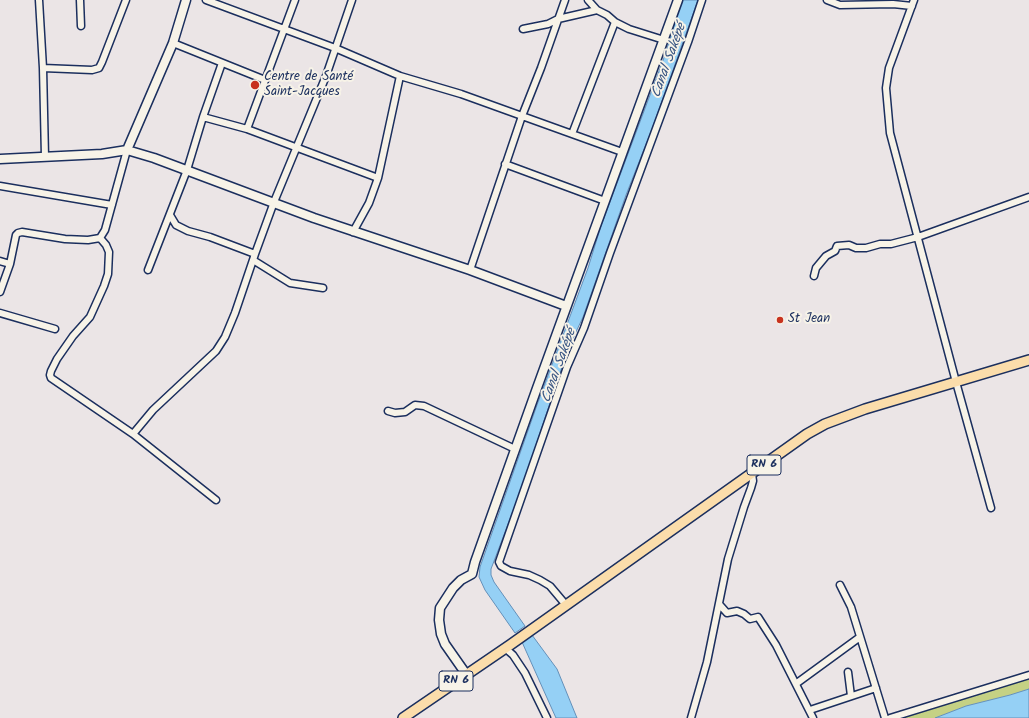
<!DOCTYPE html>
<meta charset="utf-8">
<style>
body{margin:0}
canvas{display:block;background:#ebe5e6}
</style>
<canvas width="1029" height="718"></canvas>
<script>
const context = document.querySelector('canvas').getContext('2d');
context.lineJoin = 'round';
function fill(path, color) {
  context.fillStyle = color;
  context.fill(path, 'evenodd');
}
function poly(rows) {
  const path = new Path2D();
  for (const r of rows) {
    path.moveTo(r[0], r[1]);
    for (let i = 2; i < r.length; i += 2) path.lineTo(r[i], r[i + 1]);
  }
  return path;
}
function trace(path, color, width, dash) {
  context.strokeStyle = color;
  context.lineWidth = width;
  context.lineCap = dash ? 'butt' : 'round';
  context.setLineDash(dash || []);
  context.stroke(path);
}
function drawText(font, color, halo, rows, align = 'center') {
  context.font = font + ' Kalam,sans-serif';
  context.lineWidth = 4;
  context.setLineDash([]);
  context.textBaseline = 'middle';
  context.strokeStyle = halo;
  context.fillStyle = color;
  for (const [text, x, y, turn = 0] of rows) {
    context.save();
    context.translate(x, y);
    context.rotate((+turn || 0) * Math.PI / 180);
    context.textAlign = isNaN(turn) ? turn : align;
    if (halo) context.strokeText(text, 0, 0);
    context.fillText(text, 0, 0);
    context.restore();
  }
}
fill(poly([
 [1029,679,1029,689,1010,695,966,706,935,718,902,718]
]), '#c5d184');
const water = poly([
 [682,0,698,0,652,129,626,195,583,317,568,349,521,490,491,569,491,575,494,582,525,626,515,633,485,590,479,577,480,567,537,405,588,268,601,226,665,55,682,0],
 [532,635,557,669,577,718,556,718,522,642,532,635],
 [1029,689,1029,718,935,718,966,706,1010,695,1029,689]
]);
fill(water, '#95d0f5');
trace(water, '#6490b9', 1);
const street = poly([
 [39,0,43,68,45,157],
 [80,0,81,26],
 [206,0,335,48,400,76,461,94,622,152],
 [588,0,597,10,607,15,615,22,629,29,664,40],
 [827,0,840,5,893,4,912,6],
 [914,0,889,68,886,88,890,133,956,382,991,508],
 [523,29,548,24,558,19,597,10],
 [173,43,265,80],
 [43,68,92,70,99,68,102,62,126,0],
 [203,117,247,129,378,178],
 [247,129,295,0],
 [572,134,615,22],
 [505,164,605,201],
 [0,186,112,205],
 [170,215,176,225,188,231,210,237,255,254],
 [353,232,369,203,378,178,400,76],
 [100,238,106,245,109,252,108,274,104,286,90,317,73,336,57,359,51,371,50,375,51,378,133,434,216,500],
 [253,260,290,283,323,288],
 [0,261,10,264],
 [148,270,187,170,203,117,222,63],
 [470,270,522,116,541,68,565,0],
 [814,276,816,268,826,256,835,251,837,246,849,245,856,248,866,248,880,244,891,244,918,237,1029,197],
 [0,292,10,264,16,235,18,233,22,232,65,239,88,240,100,238,105,230,127,150],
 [0,313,55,329],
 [388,411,395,413,405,412,415,405,424,406,515,449],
 [133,434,153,410,216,351,225,337,235,313,255,254,274,202,326,76,352,0],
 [840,585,851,607,885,718],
 [719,604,727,613,737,611,744,614,750,619,758,617,776,645,813,718],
 [566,605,550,586,540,580,529,575,510,571,501,566,499,562,567,367,584,328,610,253,688,42,702,0],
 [505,648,513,655,525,673,547,718],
 [848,672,851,696],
 [797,683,860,637],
 [810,710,876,688],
 [691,718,707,662,728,559,744,507,751,488,753,481,752,474],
 [890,718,1029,675]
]);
const secondary = poly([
 [127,150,173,43,186,0],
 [0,159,102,154,127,150,154,158,314,218,470,270,566,306],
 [466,674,445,644,441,634,439,620,440,608,453,588,461,580,472,574,475,562,537,388,678,0]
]);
const primary = poly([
 [403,718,510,645,807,434,825,424,865,409,1029,360]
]);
trace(street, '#1b2f5e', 9);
trace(secondary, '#1b2f5e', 11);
trace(primary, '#1b2f5e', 12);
trace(street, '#f7f3e8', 6);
trace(secondary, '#f7f3e8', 8);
trace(primary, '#fbddab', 9);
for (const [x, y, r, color] of [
 [255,85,5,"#c8321e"],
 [780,320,4,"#c8321e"]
]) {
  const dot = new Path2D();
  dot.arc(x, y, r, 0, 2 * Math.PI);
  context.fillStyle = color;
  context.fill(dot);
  trace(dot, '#f7f3e8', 1.5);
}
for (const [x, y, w] of [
 [764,465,34],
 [456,681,34]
]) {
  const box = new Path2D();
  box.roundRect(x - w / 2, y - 10, w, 20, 3);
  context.fillStyle = '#f7f3e8';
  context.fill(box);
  trace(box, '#1b2f5e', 1);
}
drawText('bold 12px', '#1b2f5e', null, [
 ["RN 6",764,465],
 ["RN 6",456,681]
]);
drawText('13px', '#1b2f5e', '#f7f3e8', [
 ["Centre de Santé",264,78],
 ["Saint-Jacques",264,93],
 ["St Jean",788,320]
], 'left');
drawText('italic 14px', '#3a5784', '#f7f3e8', [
 ["Canal Saképé",670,61,-70],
 ["Canal Saképé",560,366,-70]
]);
</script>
